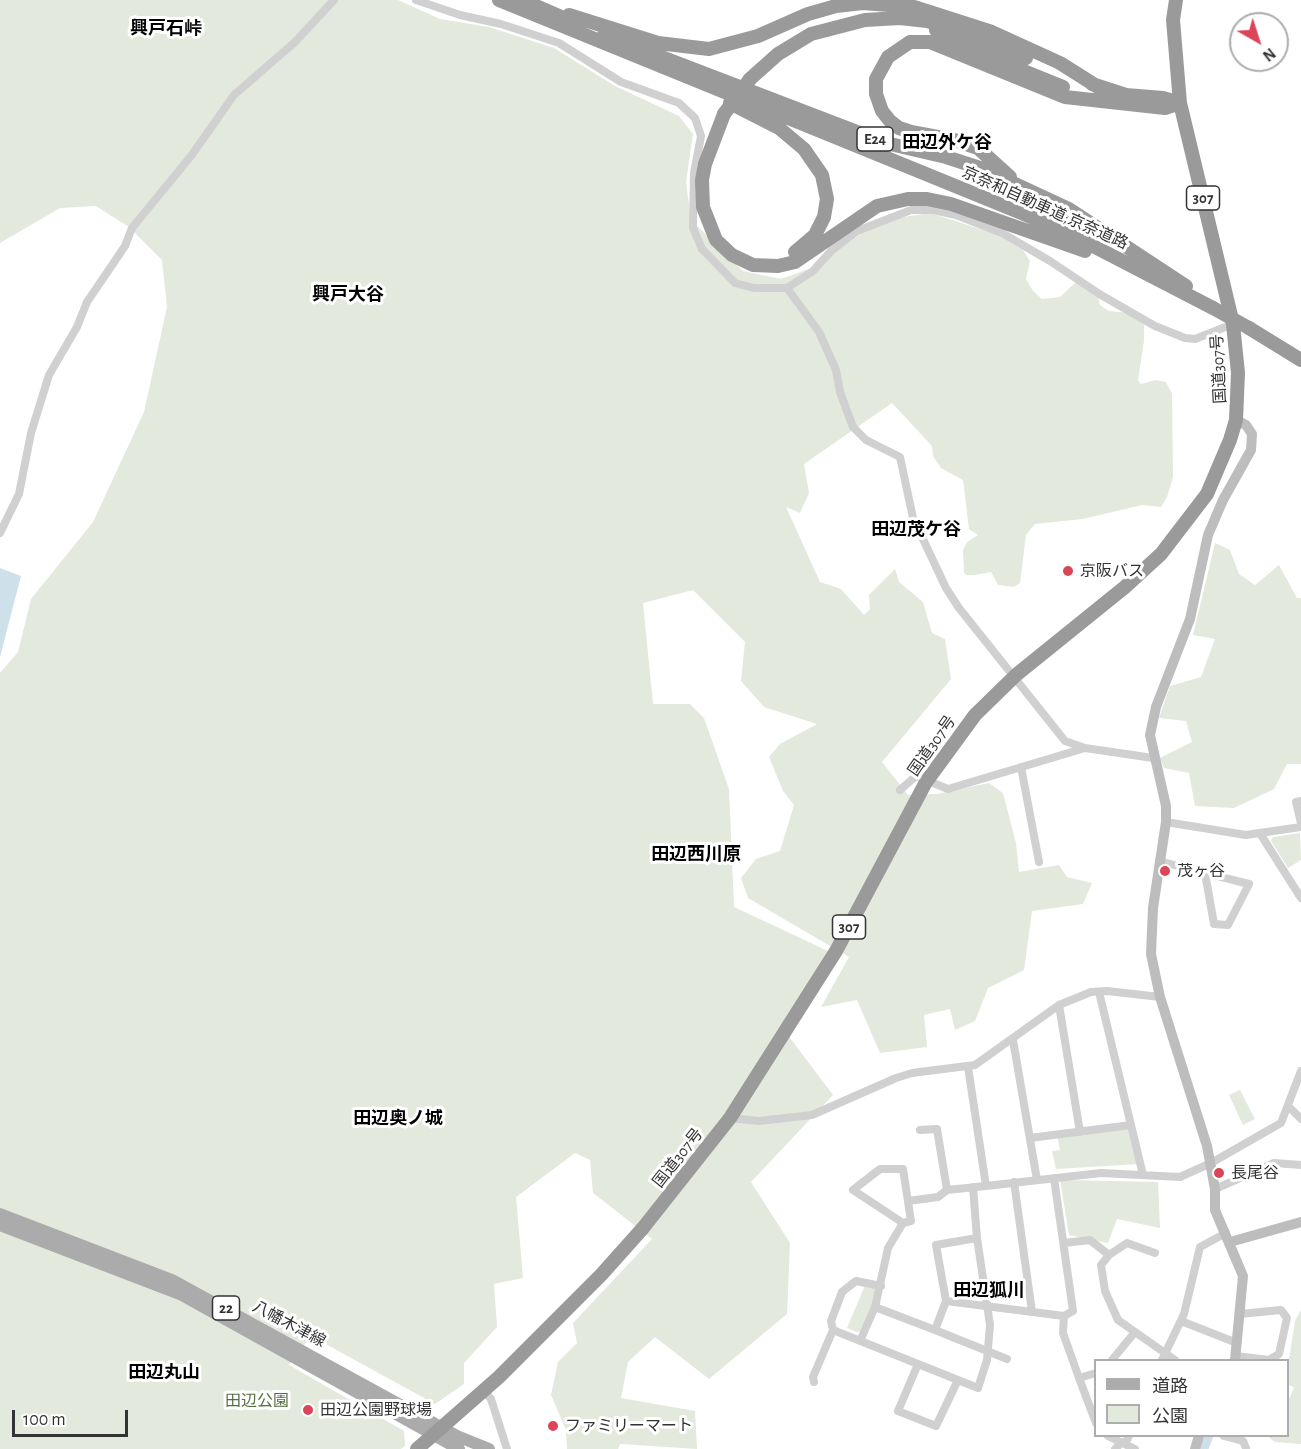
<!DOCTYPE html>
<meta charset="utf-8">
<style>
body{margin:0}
#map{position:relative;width:1301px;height:1449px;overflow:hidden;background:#fff;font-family:"Alegreya Sans","Noto Sans JP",sans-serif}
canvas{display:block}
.legend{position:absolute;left:1094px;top:1359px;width:195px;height:78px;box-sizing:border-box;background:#fff;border:2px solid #adadad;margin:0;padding:8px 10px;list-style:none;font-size:18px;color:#333}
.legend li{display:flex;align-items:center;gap:12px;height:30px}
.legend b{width:30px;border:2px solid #adadad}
.north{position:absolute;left:1229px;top:12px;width:60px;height:60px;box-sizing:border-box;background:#fff;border:2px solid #adadad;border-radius:50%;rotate:141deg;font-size:16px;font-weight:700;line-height:24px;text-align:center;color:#333}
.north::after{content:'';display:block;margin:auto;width:21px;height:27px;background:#da4557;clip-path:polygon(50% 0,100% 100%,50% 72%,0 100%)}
.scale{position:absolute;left:12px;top:1410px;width:116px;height:27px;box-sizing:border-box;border:3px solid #333;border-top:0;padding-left:8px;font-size:18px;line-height:21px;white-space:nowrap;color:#333;-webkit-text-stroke:4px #fff;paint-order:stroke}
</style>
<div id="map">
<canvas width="1301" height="1449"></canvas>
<ul class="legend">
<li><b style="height:8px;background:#ababab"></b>道路</li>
<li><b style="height:16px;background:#e3e9dd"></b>公園</li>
</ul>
<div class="north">N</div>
<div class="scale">100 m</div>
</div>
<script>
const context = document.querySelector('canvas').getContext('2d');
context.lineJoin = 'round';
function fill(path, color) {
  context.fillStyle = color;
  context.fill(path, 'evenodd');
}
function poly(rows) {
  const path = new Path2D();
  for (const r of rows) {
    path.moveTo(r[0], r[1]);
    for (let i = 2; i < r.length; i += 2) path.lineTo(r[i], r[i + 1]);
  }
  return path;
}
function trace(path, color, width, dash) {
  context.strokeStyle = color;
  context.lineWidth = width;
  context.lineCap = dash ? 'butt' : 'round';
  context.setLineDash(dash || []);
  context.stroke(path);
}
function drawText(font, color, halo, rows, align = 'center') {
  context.font = font + ' "Alegreya Sans","Noto Sans JP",sans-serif';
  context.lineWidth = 6;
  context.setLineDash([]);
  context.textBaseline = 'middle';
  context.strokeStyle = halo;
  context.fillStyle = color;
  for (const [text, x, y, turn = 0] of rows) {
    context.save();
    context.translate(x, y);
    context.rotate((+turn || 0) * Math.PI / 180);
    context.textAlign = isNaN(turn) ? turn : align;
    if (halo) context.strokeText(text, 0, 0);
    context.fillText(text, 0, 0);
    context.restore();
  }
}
fill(poly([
 [0,0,398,0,440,19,489,27,554,48,615,86,679,116,693,134,686,182,691,220,743,271,781,279,814,267,869,228,897,218,930,213,996,234,1023,250,1030,261,1026,279,1033,291,1042,299,1060,297,1076,282,1097,291,1100,305,1109,311,1130,313,1144,324,1144,341,1138,380,1141,384,1156,380,1166,382,1172,394,1173,477,1167,497,1161,507,1142,505,1083,519,1035,524,1026,535,1020,583,1014,587,998,585,991,572,975,575,966,575,964,572,963,550,967,542,978,535,969,529,963,480,941,468,933,456,932,446,892,403,804,464,809,493,800,513,786,507,820,582,841,589,864,615,870,609,869,595,895,569,899,582,923,602,932,633,945,639,951,679,882,762,908,795,937,794,989,783,1003,793,1016,843,1019,872,1059,865,1067,877,1092,883,1083,904,1032,911,1024,970,988,988,975,1021,955,1030,950,1009,924,1015,927,1047,880,1053,857,1000,821,1007,849,957,748,898,741,878,756,859,780,851,794,805,783,791,769,757,780,744,817,724,764,707,741,681,745,642,693,590,643,603,653,704,690,704,704,718,729,789,734,907,828,951,781,1026,833,1095,751,1182,790,1243,787,1314,709,1379,655,1337,628,1362,621,1398,695,1411,697,1449,620,1444,618,1449,567,1449,566,1430,551,1395,558,1362,577,1343,573,1323,652,1239,593,1193,590,1160,575,1153,516,1197,523,1278,494,1284,497,1327,464,1363,464,1384,435,1404,311,1336,289,1365,404,1431,405,1446,401,1449,0,1449,0,673,18,652,31,599,93,522,144,412,167,307,162,260,129,227,96,206,60,208,0,243],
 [1215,543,1230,550,1239,574,1255,585,1279,565,1297,598,1301,598,1301,764,1287,764,1274,789,1234,808,1195,806,1189,773,1164,768,1160,758,1192,742,1186,721,1159,718,1170,686,1201,677,1215,639,1193,635],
 [1300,833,1301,860,1288,868,1271,841,1273,837],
 [1240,1090,1255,1119,1243,1125,1229,1095],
 [1131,1125,1139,1164,1056,1169,1052,1151,1060,1150,1057,1135],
 [1060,1180,1158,1182,1160,1228,1117,1219,1108,1243,1069,1235],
 [866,1283,881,1286,865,1329,857,1332,847,1328],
 [1301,1310,1301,1444,1275,1442,1267,1436,1288,1436,1288,1402,1294,1387,1288,1385,1288,1366,1295,1321]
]), '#e3e9dd');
fill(poly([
 [0,568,21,576,0,657]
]), '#cee1ea');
trace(poly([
 [1201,1449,1206,1436]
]), '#cee1ea', 14);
trace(poly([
 [416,0,460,15,501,24,559,43,621,82,679,103,695,118,701,136,694,173,693,228,702,249,735,283,754,288,787,288,813,271,831,251,857,231,911,210,933,210,956,215,1002,233,1050,261,1101,295,1155,326,1185,338,1195,339,1233,324],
 [787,288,819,332,836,370,840,392,853,427,866,440,900,457,913,518,946,588,959,608,1065,741,1085,748,1153,758],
 [0,533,19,494,31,433,49,375,77,327,87,302,125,246,132,228,191,156,234,95,295,42,334,0],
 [1021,767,1039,862],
 [900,790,916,776,948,789,1085,748],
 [1301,801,1296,802,1301,823],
 [1166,822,1246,835,1301,827],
 [1261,835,1301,898],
 [1159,861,1205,873,1249,884,1228,925,1214,924,1205,873],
 [1099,992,1143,1175],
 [1059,1005,1080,1132],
 [1013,1040,1037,1180],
 [1288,1106,1301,1119],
 [730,1118,759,1121,812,1115,896,1078,912,1073,975,1065,1059,1005,1091,992,1107,991,1160,997],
 [920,1130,937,1129,947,1190,986,1186,968,1067],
 [1030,1138,1131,1125],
 [1014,1182,1032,1312],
 [986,1186,1101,1173,1180,1177,1211,1163,1281,1123,1301,1071],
 [1215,1189,1274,1163,1301,1165],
 [908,1201,938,1197,947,1190],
 [1064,1243,1090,1240,1109,1255,1101,1265,1105,1291,1118,1320,1175,1360],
 [1109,1255,1127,1243,1155,1253],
 [946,1301,1064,1316,1073,1311,1054,1178],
 [875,1307,888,1248,903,1223,911,1221,903,1169,880,1169,853,1190,903,1223],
 [1064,1316,1063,1333,1079,1378],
 [1181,1321,1237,1343],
 [833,1330,978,1388,987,1360,990,1325,977,1238,973,1187],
 [935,1330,1007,1359],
 [860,1341,875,1307,935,1330,946,1301,936,1245,977,1238],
 [1236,1356,1269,1360,1279,1354,1287,1318,1281,1310,1240,1314],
 [1112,1360,1135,1332],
 [1162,1360,1184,1314,1200,1247,1226,1233],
 [918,1364,898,1411,936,1426,958,1380],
 [1096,1373,1079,1378,1096,1423],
 [814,1382,813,1377,833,1330,831,1321,842,1292,856,1281,881,1286],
 [484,1391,491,1399,507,1449],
 [1108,1436,1135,1449],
 [1224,1436,1243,1441,1246,1448],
 [1125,1444,1129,1436],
 [1115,1449,1122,1442]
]), '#d0d0d0', 8);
trace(poly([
 [1230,1242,1301,1222],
 [1235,1360,1243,1276,1215,1210,1215,1189,1207,1146,1160,997,1151,954,1153,908,1166,822,1166,806,1150,735,1156,707,1190,619,1208,535,1223,500,1251,450,1252,434,1246,425,1236,420],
 [1195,1449,1199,1436]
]), '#bdbdbd', 10);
trace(poly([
 [0,1214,172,1280,457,1436,489,1449],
 [0,1225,182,1295,459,1449]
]), '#ababab', 12);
trace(poly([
 [499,0,1024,214,1070,234,1213,308],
 [522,0,575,23],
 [569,15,658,43,709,49,758,36,808,14,836,6,863,3,914,7,992,32,1060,63,1098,87],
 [936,30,989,57,1063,87],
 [604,35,886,143,946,157,983,169,1069,209,1186,286],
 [750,79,778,54,811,34,865,20,900,18,927,21,956,29,1026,58],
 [1092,84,1126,95,1163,98,1180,103],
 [730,103,779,128,804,149,822,175,827,199,824,217,815,235,795,252],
 [724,114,705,164,702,180,703,207,716,240,732,255,753,265,778,266,795,262,877,206,908,199,927,199,951,204,1085,251],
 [1010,177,978,148,954,140,911,132,899,128,890,121,882,111,876,94,876,79,888,57,910,42,930,42,1065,97,1165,108,1180,103],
 [1249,328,1301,360],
 [417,1449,499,1377,601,1275,643,1228,730,1118,836,951,926,782,975,715,1016,675,1125,587,1161,554,1207,494,1230,440,1236,420,1238,373,1233,324,1180,103,1173,20,1176,0]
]), '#9a9a9a', 14);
trace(poly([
 [724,114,750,79],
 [1213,308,1249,328]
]), '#9a9a9a', 14);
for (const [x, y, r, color] of [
 [1068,571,6,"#da4557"],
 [1165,871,6,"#da4557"],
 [1219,1173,6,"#da4557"],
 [308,1410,6,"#da4557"],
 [553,1426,6,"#da4557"]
]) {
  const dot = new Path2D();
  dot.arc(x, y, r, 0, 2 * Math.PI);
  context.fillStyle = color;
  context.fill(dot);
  trace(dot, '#fff', 2);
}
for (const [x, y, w] of [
 [875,139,36],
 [1203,198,33],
 [849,927,33],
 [226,1308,27]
]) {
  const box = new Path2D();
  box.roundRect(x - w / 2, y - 12, w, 24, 4.5);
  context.fillStyle = '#fff';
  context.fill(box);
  trace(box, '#333', 1.5);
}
drawText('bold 15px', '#333', null, [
 ["E24",875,139],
 ["307",1203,198],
 ["307",849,927],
 ["22",226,1308]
]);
drawText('16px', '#333', '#fff', [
 ["京奈和自動車道;京奈道路",1045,208,24],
 ["国道307号",1219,369,-93],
 ["国道307号",932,746,-55],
 ["国道307号",678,1158,-52],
 ["八幡木津線",289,1324,28]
]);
drawText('16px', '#333', '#fff', [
 ["京阪バス",1080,571],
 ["茂ヶ谷",1177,871],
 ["長尾谷",1231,1173],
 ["田辺公園野球場",320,1410],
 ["ファミリーマート",565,1426]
], 'left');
drawText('16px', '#586d42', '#fff', [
 ["田辺公園",257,1401]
]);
drawText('bold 18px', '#000', '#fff', [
 ["興戸石峠",166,29],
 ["田辺外ケ谷",947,143],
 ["興戸大谷",348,295],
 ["田辺茂ケ谷",916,530],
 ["田辺西川原",696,855],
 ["田辺奥ノ城",398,1119],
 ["田辺狐川",989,1291],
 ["田辺丸山",164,1373]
]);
</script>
